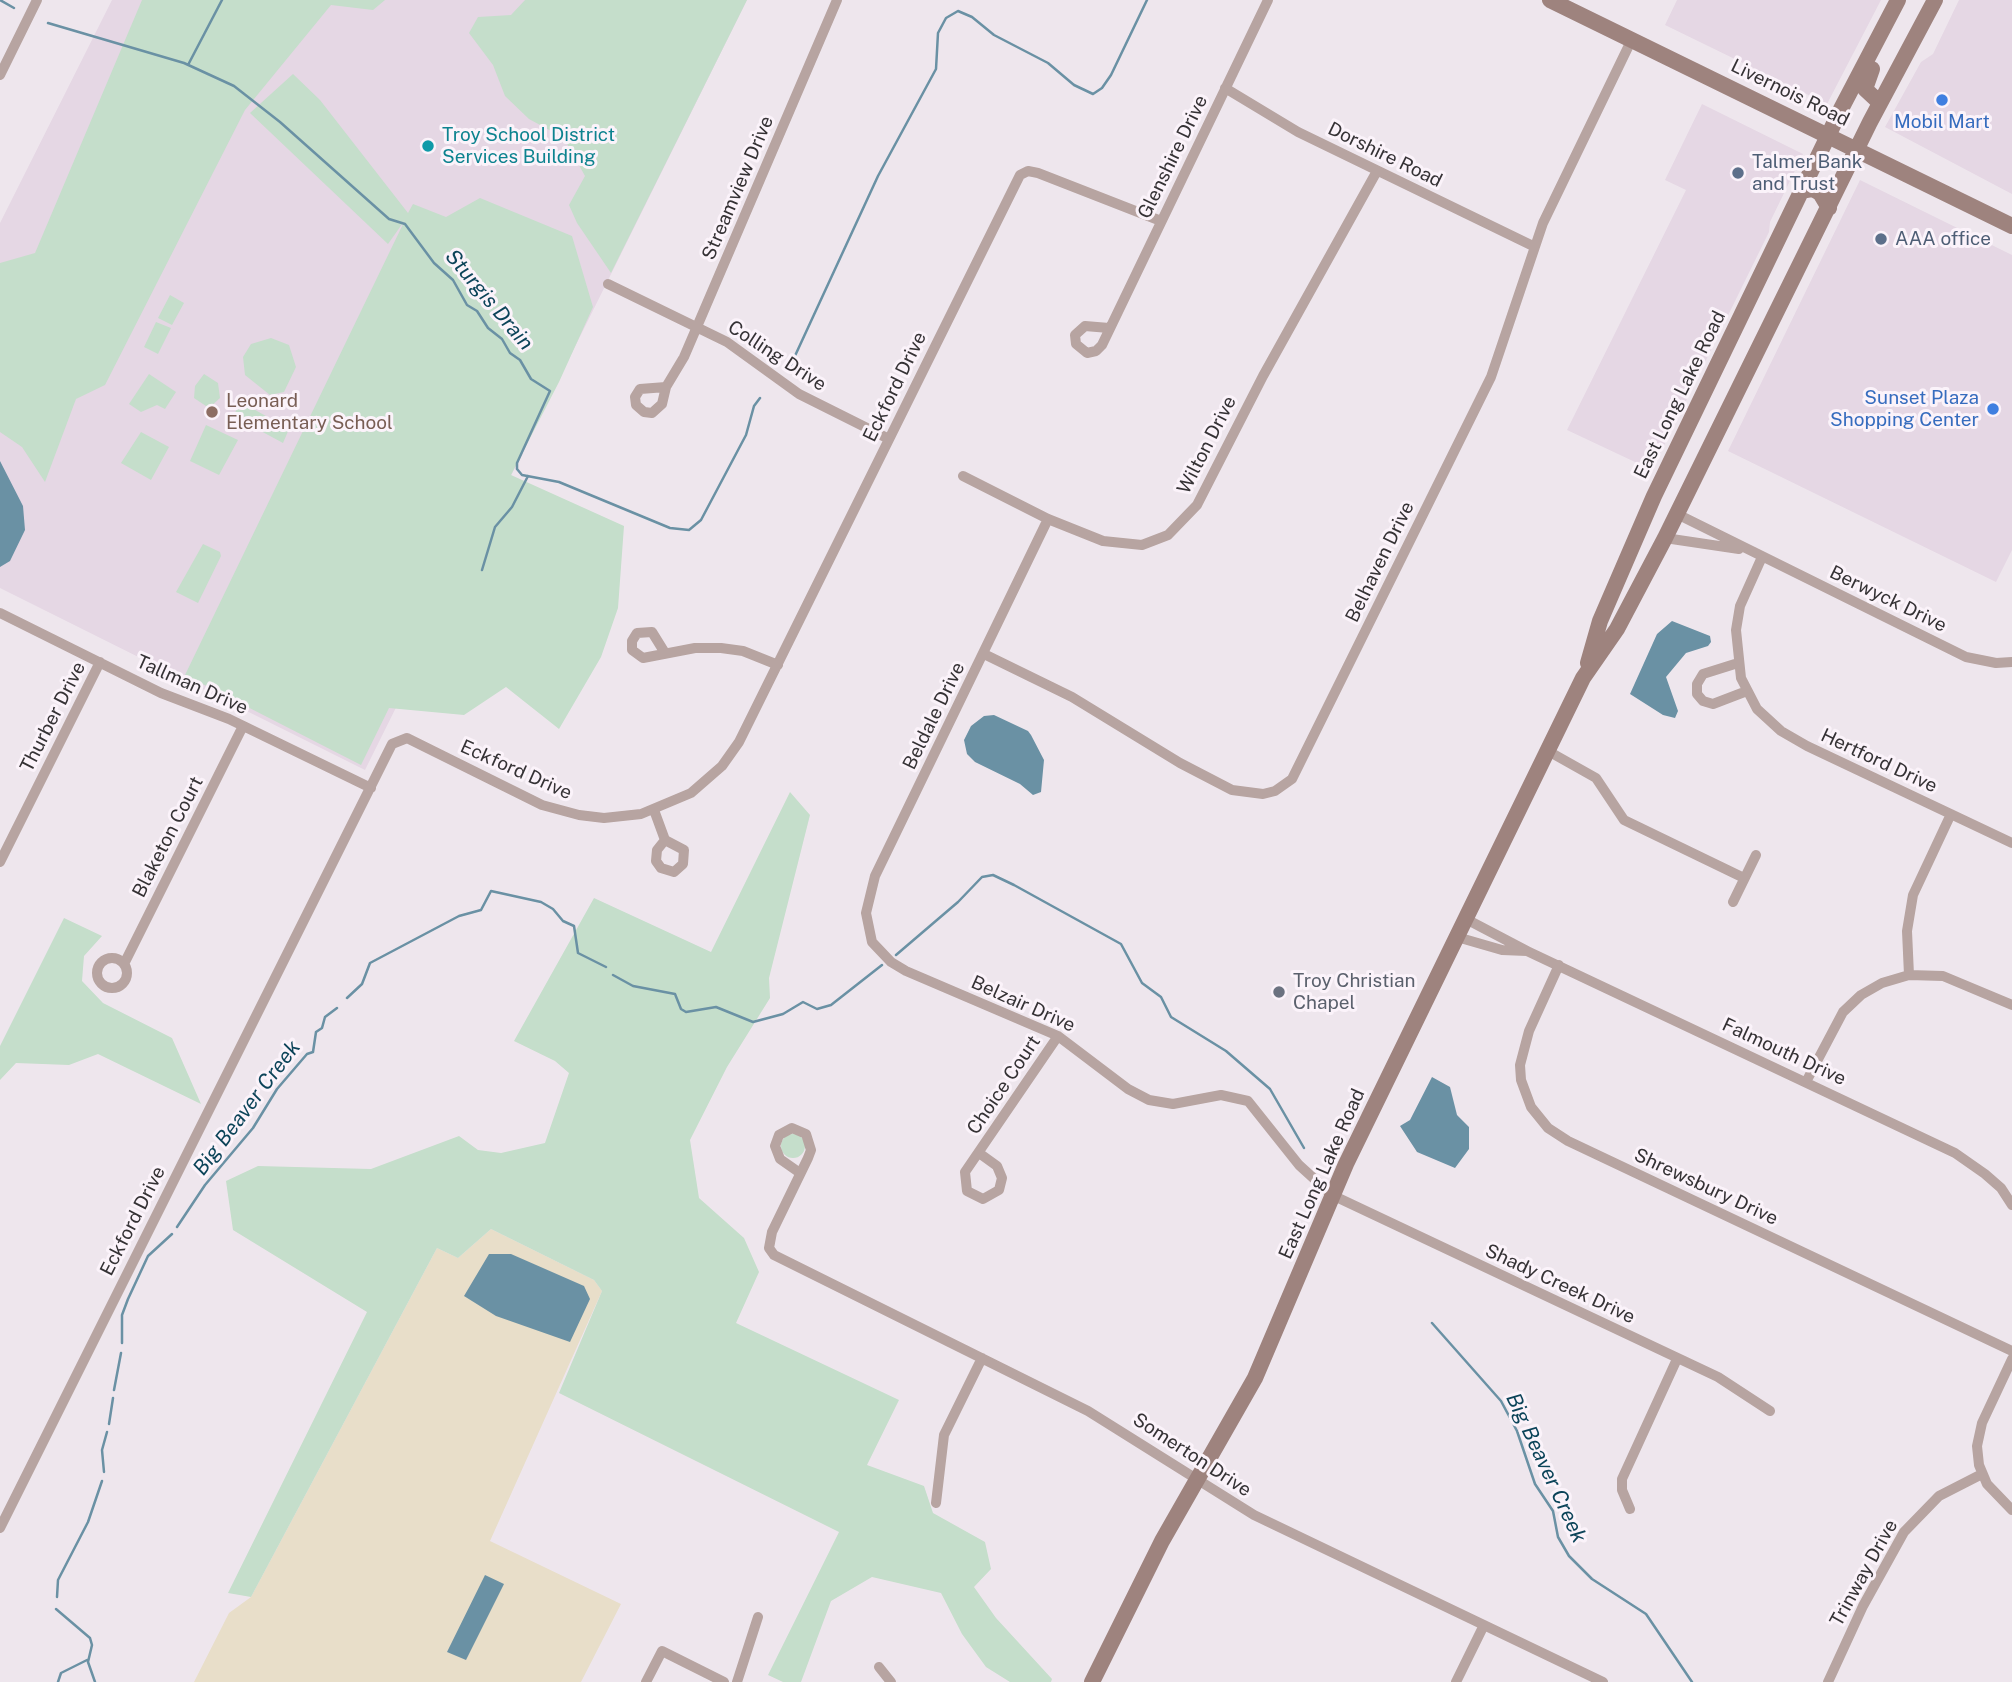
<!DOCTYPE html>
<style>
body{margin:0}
canvas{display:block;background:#eee6ed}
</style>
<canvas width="2012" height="1682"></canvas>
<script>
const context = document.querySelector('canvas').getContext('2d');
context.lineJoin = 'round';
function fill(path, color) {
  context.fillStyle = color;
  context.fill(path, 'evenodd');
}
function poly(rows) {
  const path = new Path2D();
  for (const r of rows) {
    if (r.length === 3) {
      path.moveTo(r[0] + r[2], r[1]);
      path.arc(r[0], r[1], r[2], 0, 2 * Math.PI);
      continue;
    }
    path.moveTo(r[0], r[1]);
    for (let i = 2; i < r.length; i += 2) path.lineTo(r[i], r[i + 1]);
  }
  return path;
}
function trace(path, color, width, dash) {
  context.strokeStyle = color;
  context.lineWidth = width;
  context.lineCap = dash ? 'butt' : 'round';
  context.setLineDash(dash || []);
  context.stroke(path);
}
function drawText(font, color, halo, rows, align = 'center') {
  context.font = font + ' "Public Sans",sans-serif';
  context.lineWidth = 6;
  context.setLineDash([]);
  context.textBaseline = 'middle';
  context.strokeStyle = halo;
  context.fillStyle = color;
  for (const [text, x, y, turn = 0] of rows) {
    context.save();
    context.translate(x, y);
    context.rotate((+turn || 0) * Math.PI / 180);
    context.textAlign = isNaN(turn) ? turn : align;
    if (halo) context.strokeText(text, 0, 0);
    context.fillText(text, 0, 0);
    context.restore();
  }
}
fill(poly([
 [112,0,747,0,365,770,0,588,0,223],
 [1677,0,1881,0,1827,104,1665,25],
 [1959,0,2012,0,2012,194,1885,127,1921,62,1933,54],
 [1702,104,1803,154,1770,222,1769,232,1652,470,1567,430,1686,190,1665,180],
 [1860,180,2012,255,2012,550,1996,582,1728,451]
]), '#e5d7e4');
fill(poly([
 [491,1229,594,1280,602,1291,490,1541,621,1604,581,1682,194,1682,229,1613,251,1597,437,1248,458,1258]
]), '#e8dec9');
fill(poly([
 [142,0,385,0,373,10,331,5,245,110,105,385,76,399,45,482,22,447,0,432,0,263,35,253],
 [525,0,747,0,611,273,577,223,569,205,585,176,564,138,529,119,505,96,493,65,469,33,478,17,511,15],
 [293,74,320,100,408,213,413,204,446,217,480,198,572,236,593,307,559,382,511,475,624,526,618,608,601,657,559,729,506,687,464,715,389,708,361,765,185,675,405,220,388,244,250,113],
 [170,295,184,303,172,325,158,318],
 [156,322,171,328,158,354,144,347],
 [271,338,289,345,296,367,284,392,270,395,245,375,243,357,251,344],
 [149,374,176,392,165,409,157,405,141,412,129,404],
 [204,374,218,383,220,398,209,408,194,398,195,386],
 [241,402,289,429,283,443,233,416],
 [206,425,238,440,219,475,190,461],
 [141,432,169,447,151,480,121,463],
 [203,544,220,552,221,556,198,603,176,592],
 [790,792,810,815,769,978,770,998,727,1067,690,1140,699,1198,744,1238,759,1272,736,1323,899,1400,867,1465,924,1486,933,1513,985,1542,991,1569,974,1587,996,1618,1052,1679,1051,1682,1010,1682,986,1667,962,1634,941,1593,872,1577,831,1601,801,1682,783,1682,768,1675,839,1532,559,1393,602,1291,594,1280,491,1229,458,1258,437,1248,251,1597,228,1593,367,1312,233,1230,226,1181,258,1166,371,1169,459,1136,478,1150,501,1153,545,1143,569,1073,555,1061,514,1041,594,898,711,952],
 [64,918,102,936,84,956,82,981,103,1003,172,1038,201,1104,98,1054,69,1065,16,1063,0,1080,0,1046],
 [793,1146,12]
]), '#c5decb');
fill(poly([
 [0,461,23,506,25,530,10,561,0,567],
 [1672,621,1710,636,1711,642,1708,646,1686,653,1666,677,1678,711,1675,718,1663,715,1630,694,1657,634],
 [994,715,1028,731,1031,735,1044,760,1041,792,1033,795,1020,784,975,762,967,754,964,740,971,726,984,716],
 [1432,1077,1450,1087,1457,1115,1469,1127,1469,1149,1455,1168,1417,1152,1400,1126,1410,1120],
 [489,1254,511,1254,584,1286,590,1299,570,1342,496,1316,464,1296],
 [485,1575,504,1584,466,1660,447,1652]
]), '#6a91a4');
trace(poly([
 [0,0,14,8],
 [48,23,184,63,234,86,280,122,389,219,405,224,434,263,453,280,467,305,477,311,488,328,502,339,510,353,520,360,531,379,550,391,517,463,517,469,522,475,559,482,670,528,689,530,701,520,746,435,754,406,760,398],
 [188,65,222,0],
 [788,371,878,176,936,69,938,33,946,18,958,11,972,17,994,35,1048,63,1074,85,1093,94,1102,88,1111,75,1147,0],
 [482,570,495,527,512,507,528,476],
 [896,955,958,902,982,877,993,875,1014,885,1121,944,1142,983,1161,997,1171,1017,1226,1051,1270,1089,1304,1148],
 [613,975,633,986,675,994,681,1009,686,1012,716,1007,753,1022,783,1014,803,1002,817,1009,831,1005,882,965],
 [347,998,362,984,370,963,459,916,481,910,491,891,541,902,553,909,563,921,574,926,578,953,606,967],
 [177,1227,205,1185,253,1128,277,1089,307,1054,313,1052,316,1032,322,1028,325,1017,337,1008],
 [1432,1323,1501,1401,1517,1431,1535,1484,1553,1511,1558,1537,1569,1556,1592,1579,1646,1614,1692,1682],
 [122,1343,122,1315,128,1299,148,1256,172,1234],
 [114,1390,121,1353],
 [109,1424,113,1398],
 [104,1472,102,1450,107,1432],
 [57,1597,58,1580,88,1522,102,1481],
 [56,1609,90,1638,92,1645,88,1662,95,1682],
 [58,1682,61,1673,87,1660]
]), '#6a91a4', 2.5);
trace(poly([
 [0,75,37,0],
 [1225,88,1298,132,1533,246],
 [608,284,727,342,799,394,889,439],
 [1109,328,1085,326,1075,335,1076,344,1087,353,1096,351,1102,345,1268,0],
 [666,387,640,389,635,397,636,405,644,412,652,413,662,404,666,387,684,357,837,0],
 [963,476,1048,519,1103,541,1142,545,1168,535,1197,505,1263,376,1377,171],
 [1677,514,1966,657,1996,663,2012,662],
 [1048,519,875,876,866,913,872,942,891,962,906,971,1058,1036,1128,1089,1149,1100,1173,1104,1221,1095,1248,1101,1299,1165,1332,1195,1718,1377,1770,1411],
 [1665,538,1739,549],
 [1762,557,1740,606,1736,630,1741,678,1757,709,1781,731,1807,746,2012,843],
 [0,613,161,693,229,719,371,788],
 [665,653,652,632,637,633,632,641,632,650,643,658,695,648,721,648,743,651,778,665],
 [984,654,1072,697,1180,763,1232,790,1263,794,1275,791,1292,779,1491,377,1543,223,1632,39],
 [1738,663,1703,674,1697,684,1697,694,1703,701,1713,704,1747,691],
 [1548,751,1596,778,1624,820,1744,878],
 [654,810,665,840,657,850,656,861,661,868,674,872,683,864,684,850,665,840],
 [0,862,100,662],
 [1733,902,1756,855],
 [1457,937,1502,950,1527,951,1466,919],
 [1527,951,1955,1153,1985,1174,2001,1188,2012,1205],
 [112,973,15],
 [124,964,243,726],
 [1559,965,1529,1031,1520,1065,1521,1080,1531,1107,1548,1128,1568,1141,2012,1351],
 [1909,975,1907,931,1913,895,1951,814],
 [1806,1082,1843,1012,1861,995,1882,983,1909,975,1943,976,2012,1005],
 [979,1153,997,1166,1002,1178,999,1190,983,1199,967,1191,965,1172,1058,1036],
 [800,1173,780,1159,775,1146,779,1135,792,1128,806,1134,811,1150,808,1158,772,1232,769,1248,774,1255,1088,1411,1254,1515,1603,1682],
 [2012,1359,1982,1423,1977,1446,1979,1465,1987,1484,2012,1510],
 [936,1503,944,1435,982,1358],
 [1630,1509,1622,1490,1622,1479,1677,1359],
 [0,1528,392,744,407,738,542,805,579,815,604,818,641,814,691,793,722,766,739,742,1020,175,1028,171,1038,173,1161,221],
 [879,1667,891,1682],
 [646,1682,662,1651,724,1682],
 [737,1682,758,1617],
 [1456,1682,1484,1625],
 [1828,1682,1863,1606,1904,1532,1939,1496,1982,1474]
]), '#b7a4a1', 10);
trace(poly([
 [1550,0,2012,226],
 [1872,69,1865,89,1880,103],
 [1802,191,1813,189,1820,193,1829,208],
 [1588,663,1600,621,1654,496,1841,109,1898,0],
 [1092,1682,1162,1541,1255,1378,1346,1164,1583,678,1617,629,1665,538,1870,122,1935,0]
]), '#9e837e', 16);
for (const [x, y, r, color] of [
 [1942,100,7,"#3f7fe0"],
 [428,146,7,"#0f9aa8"],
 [1738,173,7,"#5c6f8a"],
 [1881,239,7,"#5c6f8a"],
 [1993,409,7,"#3f7fe0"],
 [212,412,7,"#8d6e63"],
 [1279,992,7,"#6b7280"]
]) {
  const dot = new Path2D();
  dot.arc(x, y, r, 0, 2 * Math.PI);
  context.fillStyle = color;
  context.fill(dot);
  trace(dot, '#fbf3fa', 2.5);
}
drawText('19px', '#353235', '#fbf3fa', [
 ["Livernois Road",1790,93,26],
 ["Dorshire Road",1385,155,26],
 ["Glenshire Drive",1173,157,-64],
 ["Streamview Drive",738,188,-67],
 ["Colling Drive",777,356,33],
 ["Eckford Drive",895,387,-64],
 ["East Long Lake Road",1680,395,-64],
 ["Wilton Drive",1207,445,-63],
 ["Belhaven Drive",1380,562,-64],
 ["Berwyck Drive",1888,599,26],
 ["Tallman Drive",192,685,24],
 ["Beldale Drive",934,716,-64],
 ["Thurber Drive",53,717,-63],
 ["Hertford Drive",1879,761,25],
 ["Eckford Drive",516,770,24],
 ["Blaketon Court",168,837,-63],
 ["Belzair Drive",1023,1004,24],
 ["Falmouth Drive",1784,1052,25],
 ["Choice Court",1004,1085,-56],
 ["East Long Lake Road",1322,1174,-66],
 ["Shrewsbury Drive",1706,1187,25],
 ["Eckford Drive",133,1221,-63],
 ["Shady Creek Drive",1560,1284,25],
 ["Somerton Drive",1192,1455,33],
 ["Trinway Drive",1864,1573,-61]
]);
drawText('19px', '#366cbe', '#fbf3fa', [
 ["Mobil Mart",1942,122],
 ["Sunset Plaza",1979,398,"right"],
 ["Shopping Center",1979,420,"right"]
]);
drawText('19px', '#0d838f', '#fbf3fa', [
 ["Troy School District",442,135],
 ["Services Building",442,157]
], 'left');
drawText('19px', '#4e5e75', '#fbf3fa', [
 ["Talmer Bank",1752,162],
 ["and Trust",1752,184],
 ["AAA office",1895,239]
], 'left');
drawText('19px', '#785e54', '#fbf3fa', [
 ["Leonard",226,401],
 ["Elementary School",226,423]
], 'left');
drawText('19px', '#5b616d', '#fbf3fa', [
 ["Troy Christian",1293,981],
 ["Chapel",1293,1003]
], 'left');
drawText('italic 21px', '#0c4459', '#fbf3fa', [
 ["Sturgis Drain",489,300,50],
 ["Big Beaver Creek",247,1108,-53],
 ["Big Beaver Creek",1546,1468,65]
]);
</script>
